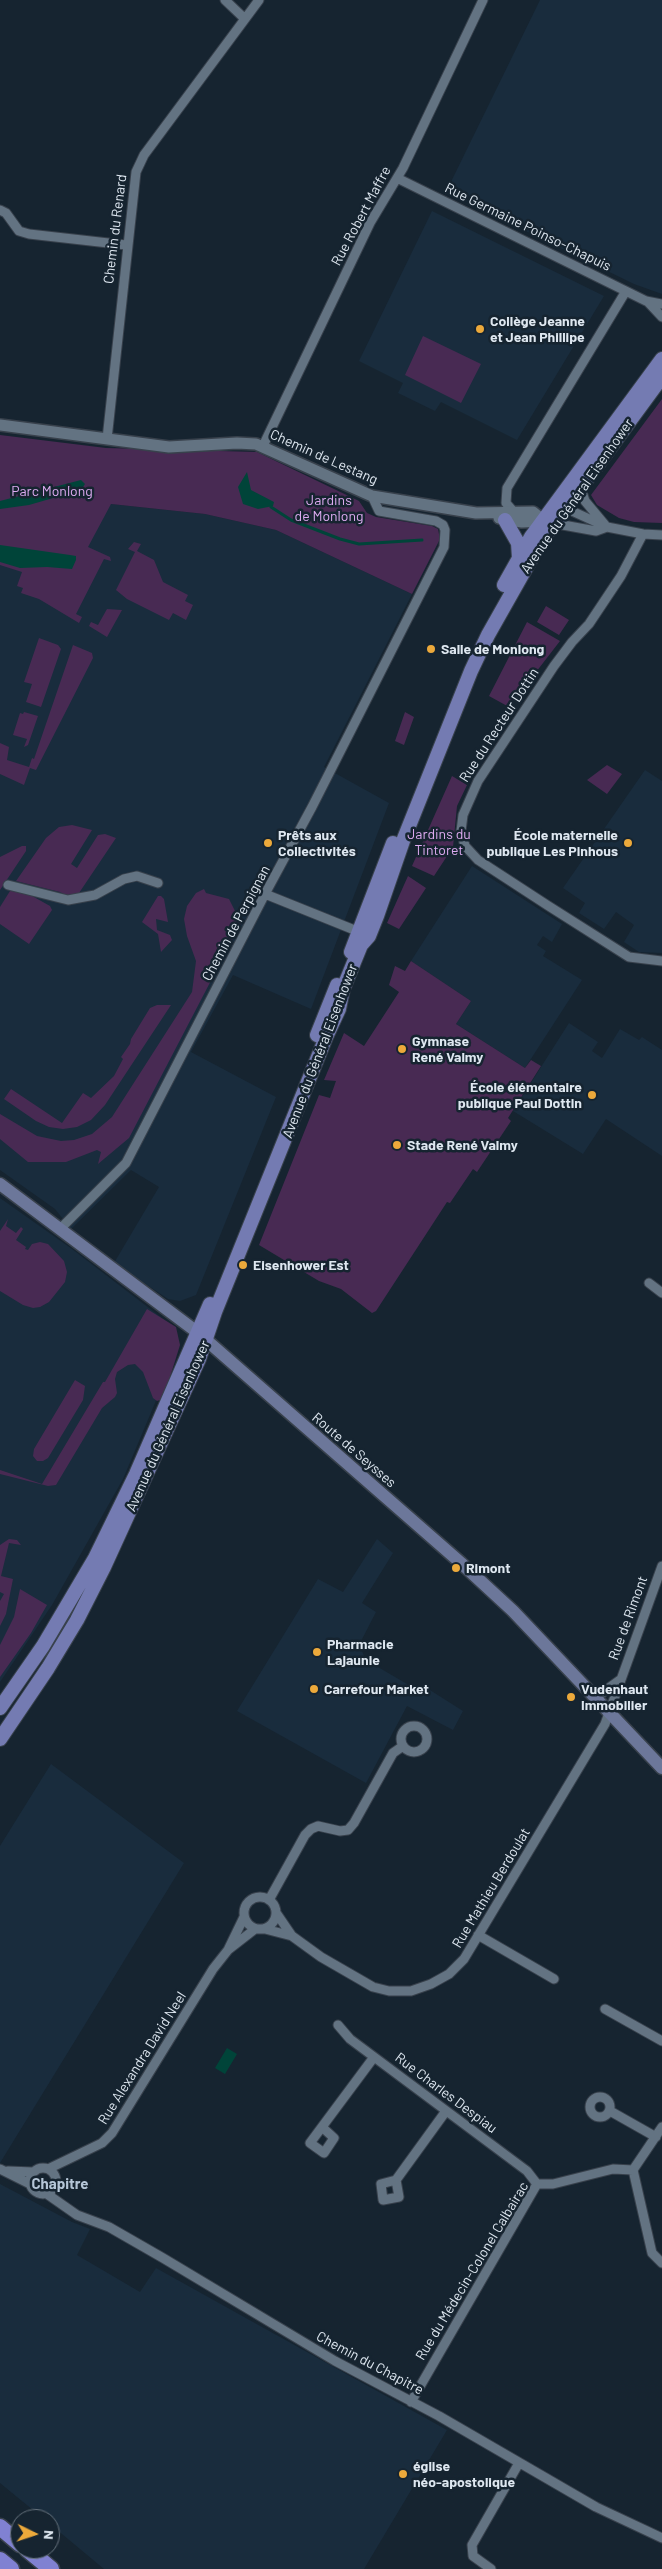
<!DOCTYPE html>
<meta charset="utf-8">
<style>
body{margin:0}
#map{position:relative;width:662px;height:2569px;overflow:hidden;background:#162430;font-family:Barlow,sans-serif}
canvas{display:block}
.north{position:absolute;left:10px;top:2509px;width:50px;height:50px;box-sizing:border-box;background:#162430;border:1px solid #66727d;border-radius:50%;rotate:94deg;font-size:14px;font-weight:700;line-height:20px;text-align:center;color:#dee7f0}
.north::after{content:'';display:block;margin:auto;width:18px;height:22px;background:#eca93b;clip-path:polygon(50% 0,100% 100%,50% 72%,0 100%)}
</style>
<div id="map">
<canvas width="662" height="2569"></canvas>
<div class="north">N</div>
</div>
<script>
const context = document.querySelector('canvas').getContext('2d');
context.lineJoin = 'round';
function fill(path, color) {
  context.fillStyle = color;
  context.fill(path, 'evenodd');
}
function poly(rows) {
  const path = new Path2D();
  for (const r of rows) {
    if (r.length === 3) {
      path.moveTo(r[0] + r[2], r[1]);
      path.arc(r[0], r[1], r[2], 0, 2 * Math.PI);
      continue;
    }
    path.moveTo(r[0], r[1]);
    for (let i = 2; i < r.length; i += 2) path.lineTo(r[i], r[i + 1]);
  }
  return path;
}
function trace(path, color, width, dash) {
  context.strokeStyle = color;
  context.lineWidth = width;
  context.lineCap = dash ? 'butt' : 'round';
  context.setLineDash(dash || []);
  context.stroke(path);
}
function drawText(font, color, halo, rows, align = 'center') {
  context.font = font + ' Barlow,sans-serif';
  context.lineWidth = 5;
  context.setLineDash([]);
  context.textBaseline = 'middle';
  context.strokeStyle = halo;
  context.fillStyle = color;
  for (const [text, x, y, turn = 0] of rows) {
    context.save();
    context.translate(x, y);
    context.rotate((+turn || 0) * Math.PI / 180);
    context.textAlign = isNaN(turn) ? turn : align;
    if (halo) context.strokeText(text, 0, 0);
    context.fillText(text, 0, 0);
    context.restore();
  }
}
fill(poly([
 [540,0,662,0,662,294,634,284,446,192],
 [432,211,604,296,517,440,441,402,435,411,398,393,403,383,359,361],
 [111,504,205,514,276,530,412,594,324,767,389,803,311,1009,233,975,191,1052,276,1097,196,1295,180,1301,168,1299,114,1263,159,1187,131,1170,71,1229,55,1209,0,1170,0,532],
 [645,770,662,781,662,953,639,952,624,942,634,925,616,912,604,929,579,913,585,903,563,888],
 [472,866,562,924,552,942,543,936,537,945,546,951,543,956,582,980,525,1068,456,1024,471,1001,411,961],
 [569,1023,598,1042,592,1051,602,1058,620,1029,639,1040,642,1037,662,1050,662,1156,606,1119,583,1154,513,1111],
 [0,1198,72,1249,175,1328,179,1346,123,1479,52,1605,0,1682],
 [377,1539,393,1553,362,1603,376,1612,359,1645,366,1660,419,1691,422,1685,463,1711,453,1730,407,1706,366,1783,237,1711,318,1579,343,1592],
 [51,1764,184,1863,0,2163,0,1846],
 [0,2184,72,2222,90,2229,77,2255,140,2292,156,2268,447,2430,364,2569,104,2569,50,2524,50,2519,44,2519,0,2483]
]), '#192c3d');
fill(poly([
 [423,336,481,364,461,403,405,375],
 [662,399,662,523,634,522,619,518,597,505,591,495],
 [0,435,106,448,257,452,359,501,367,513,376,517,432,526,438,529,440,539,412,594,276,530,205,514,111,504,88,547,110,557,111,561,104,559,76,614,82,617,79,623,39,599,21,593,23,588,17,586,22,572,0,565],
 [134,542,141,544,137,551,154,560,163,582,188,595,185,601,193,605,186,620,173,613,169,620,127,599,116,590,135,552,128,549],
 [546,606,569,620,559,635,537,622],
 [107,609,122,610,107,637,89,626,91,622,98,625],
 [527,622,560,641,509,707,489,696],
 [39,638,58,645,61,649,41,707,26,702,32,684,24,682],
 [73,645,92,653,93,658,36,770,30,768,24,785,0,774,0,743,9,747,7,760,29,767,32,758,34,759],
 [24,712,38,716,28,745,24,747,27,739,13,735,20,713,23,714],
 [405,712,414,717,404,745,395,741],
 [607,765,622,774,607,794,587,780],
 [452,776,467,785,457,806,453,847,434,876,412,866],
 [72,825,92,830,71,864,77,868,98,835,105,834,116,838,79,893,67,896,60,892,16,881,46,838,59,827],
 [22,846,26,846,26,851,0,890,0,857],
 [408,876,426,888,399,929,387,923],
 [204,889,206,893,229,899,241,923,129,1138,98,1164,101,1152,97,1150,66,1162,28,1162,0,1139,0,1114,37,1136,61,1141,74,1140,92,1134,112,1117,192,992,196,961,187,936,184,919,187,906,196,893],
 [10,891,25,892,50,906,52,910,29,944,0,924,0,907],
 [158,896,161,896,164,899,168,922,156,919,157,930,170,935,172,940,161,952,158,934,142,922],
 [411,961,471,1001,456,1024,525,1068,531,1060,541,1066,508,1118,511,1121,477,1172,473,1169,450,1203,447,1202,376,1311,372,1313,341,1289,319,1281,259,1245,319,1095,330,1098,336,1081,324,1080,344,1033,364,1046,399,992,389,985,395,966,405,971],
 [157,1005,171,1005,105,1105,91,1120,77,1127,63,1129,49,1127,36,1121,4,1099,11,1089,62,1123,83,1093,91,1098,114,1076,123,1059,121,1057,130,1044,131,1039,150,1008],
 [8,1219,6,1226,16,1233,21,1227,23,1229,16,1240,26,1247,25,1249,28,1250,32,1244,40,1242,48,1244,64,1261,67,1272,65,1282,49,1302,40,1307,33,1308,23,1305,0,1291,0,1231],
 [147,1309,176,1327,180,1345,166,1390,160,1400,157,1401,153,1398,143,1372,135,1364,128,1365,117,1372,115,1379,117,1393,115,1397,102,1408,56,1485,48,1486,0,1474,0,1470,42,1484,103,1382,105,1382],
 [75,1380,85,1386,83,1400,48,1458,43,1461,37,1461,33,1456,34,1449],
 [9,1539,17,1540,21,1545,9,1543,1,1576,13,1579,6,1614,0,1626,0,1601,4,1594,0,1592,0,1545],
 [20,1589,47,1605,31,1633,0,1677,0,1645,14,1617]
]), '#482a53');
fill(poly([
 [247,472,251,490,274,502,273,506,258,509,243,504,238,487],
 [81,480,85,484,83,487,60,496,29,505,0,509,0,501],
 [0,545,70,555,76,556,76,560,72,569,47,567,20,568,0,562],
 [227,2048,237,2054,225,2074,215,2068]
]), '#004439');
trace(poly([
 [271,507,291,520,340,539,359,544,422,540]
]), '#004439', 3);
const minor = poly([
 [225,0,245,19],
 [397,178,646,301,662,304],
 [0,210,6,213,19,231,29,234,126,245],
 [647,301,662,317],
 [107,439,136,172,144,155,259,0],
 [263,446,370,223,403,168,483,0],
 [581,489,585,501,605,525],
 [563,507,607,527,643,534,662,535],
 [513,511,506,503,507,488,626,291],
 [552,523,596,531,607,527],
 [643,534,621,576,589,624,572,642,554,666,478,781,463,815,461,831,465,846,478,860,547,905,629,957,662,961],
 [8,885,68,900,95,895,124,879,137,876,158,883],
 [265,894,362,933],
 [60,1229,126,1163,265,894,312,807,444,547,445,530,443,525,436,521,379,511,372,496],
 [649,1283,662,1293],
 [595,1698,620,1680],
 [414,1739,13],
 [260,1913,16],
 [269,1900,305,1835,311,1829,318,1826,340,1831,348,1830,354,1823,393,1753,403,1746],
 [277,1914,292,1936,321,1957,373,1987,389,1991,411,1991,431,1984,449,1974,464,1959,605,1724,662,1566],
 [265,1929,292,1936],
 [478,1935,554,1979],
 [228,1950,255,1929],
 [605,2009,662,2041],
 [338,2025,350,2039,527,2171,537,2184],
 [600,2107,10],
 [610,2111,656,2137],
 [322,2127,334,2138,324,2153,310,2143,374,2057],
 [43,2181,13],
 [0,2169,30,2184],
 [48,2169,102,2143,112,2133,213,1969,228,1950,244,1917],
 [633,2170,652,2253,662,2263],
 [633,2170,662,2127],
 [8,2171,33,2172],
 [396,2180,399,2197,383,2200,381,2184,396,2180,446,2111],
 [47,2194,77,2215,109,2227,163,2258,335,2361,439,2416,596,2507,662,2538],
 [411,2402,537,2184,553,2184,613,2169,633,2170],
 [491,2569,473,2556,472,2545,519,2463]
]);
const tertiary = poly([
 [0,425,169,447,237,443,256,444,372,496,476,513,533,512,544,521],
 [499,518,522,522,544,521]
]);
const secondary = poly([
 [0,1184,197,1332,461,1563,513,1611,662,1768]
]);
const primary = poly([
 [505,520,518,543,519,558],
 [504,585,531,537,662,359],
 [351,952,393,843],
 [317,1035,337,985],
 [0,1708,43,1646,95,1558,136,1474,210,1304],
 [0,1739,48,1668,77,1620,104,1567,199,1359,215,1312,326,1037,339,1009,343,989,361,945,369,936,377,916,403,841,471,671,488,635,540,543,662,377]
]);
const motorway = poly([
 [0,2527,20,2544],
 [27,2549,51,2569],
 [0,2560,11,2569]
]);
trace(minor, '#38414c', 11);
trace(tertiary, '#38414c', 14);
trace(secondary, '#38414c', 15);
trace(primary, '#38414c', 16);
trace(motorway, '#38414c', 19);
trace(minor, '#637382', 9);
trace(tertiary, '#637382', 11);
trace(secondary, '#6c779a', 12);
trace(primary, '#747bb2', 14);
trace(motorway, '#8081d2', 16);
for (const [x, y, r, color] of [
 [480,329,5,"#eca93b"],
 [431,649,5,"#eca93b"],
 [268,843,5,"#eca93b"],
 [628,843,5,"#eca93b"],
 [402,1049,5,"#eca93b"],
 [592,1095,5,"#eca93b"],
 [397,1145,5,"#eca93b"],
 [243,1265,5,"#eca93b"],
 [456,1568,5,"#eca93b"],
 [317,1652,5,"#eca93b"],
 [314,1689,5,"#eca93b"],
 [571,1697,5,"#eca93b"],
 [403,2474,5,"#eca93b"]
]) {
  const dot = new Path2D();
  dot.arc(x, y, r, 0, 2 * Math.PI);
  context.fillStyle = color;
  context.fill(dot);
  trace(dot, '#162430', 2);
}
drawText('14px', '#dee7f0', '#162430', [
 ["Rue Robert Maffre",361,216,-62],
 ["Rue Germaine Poinso-Chapuis",528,227,26],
 ["Chemin du Renard",115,229,-83],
 ["Chemin de Lestang",324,457,24],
 ["Avenue du Général Eisenhower",577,496,-55],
 ["Rue du Recteur Dottin",499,725,-57],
 ["Chemin de Perpignan",236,923,-62],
 ["Avenue du Général Eisenhower",320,1051,-69],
 ["Avenue du Général Eisenhower",168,1426,-66],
 ["Route de Seysses",354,1450,41],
 ["Rue de Rimont",628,1618,-70],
 ["Rue Mathieu Berdoulat",491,1888,-59],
 ["Rue Alexandra David Neel",142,2058,-58],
 ["Rue Charles Despiau",446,2093,37],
 ["Rue du Médecin-Colonel Calbairac",472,2271,-59],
 ["Chemin du Chapitre",370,2363,28]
]);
drawText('bold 14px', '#dee7f0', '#162430', [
 ["Collège Jeanne",490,321],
 ["et Jean Phillipe",490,337],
 ["Salle de Monlong",441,649],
 ["Prêts aux",278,835],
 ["Collectivités",278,851],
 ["École maternelle",618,835,"right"],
 ["publique Les Pinhous",618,851,"right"],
 ["Gymnase",412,1041],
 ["René Valmy",412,1057],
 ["École élémentaire",582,1087,"right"],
 ["publique Paul Dottin",582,1103,"right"],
 ["Stade René Valmy",407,1145],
 ["Eisenhower Est",253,1265],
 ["Rimont",466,1568],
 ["Pharmacie",327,1644],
 ["Lajaunie",327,1660],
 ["Carrefour Market",324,1689],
 ["Vudenhaut",581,1689],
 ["Immobilier",581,1705],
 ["église",413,2466],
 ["néo-apostolique",413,2482]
], 'left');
drawText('14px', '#deabf1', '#162430', [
 ["Parc Monlong",52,491],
 ["Jardins",329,500],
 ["de Monlong",329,516],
 ["Jardins du",439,834],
 ["Tintoret",439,850]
]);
drawText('bold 15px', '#b5c6d7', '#162430', [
 ["Chapitre",60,2184]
]);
</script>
